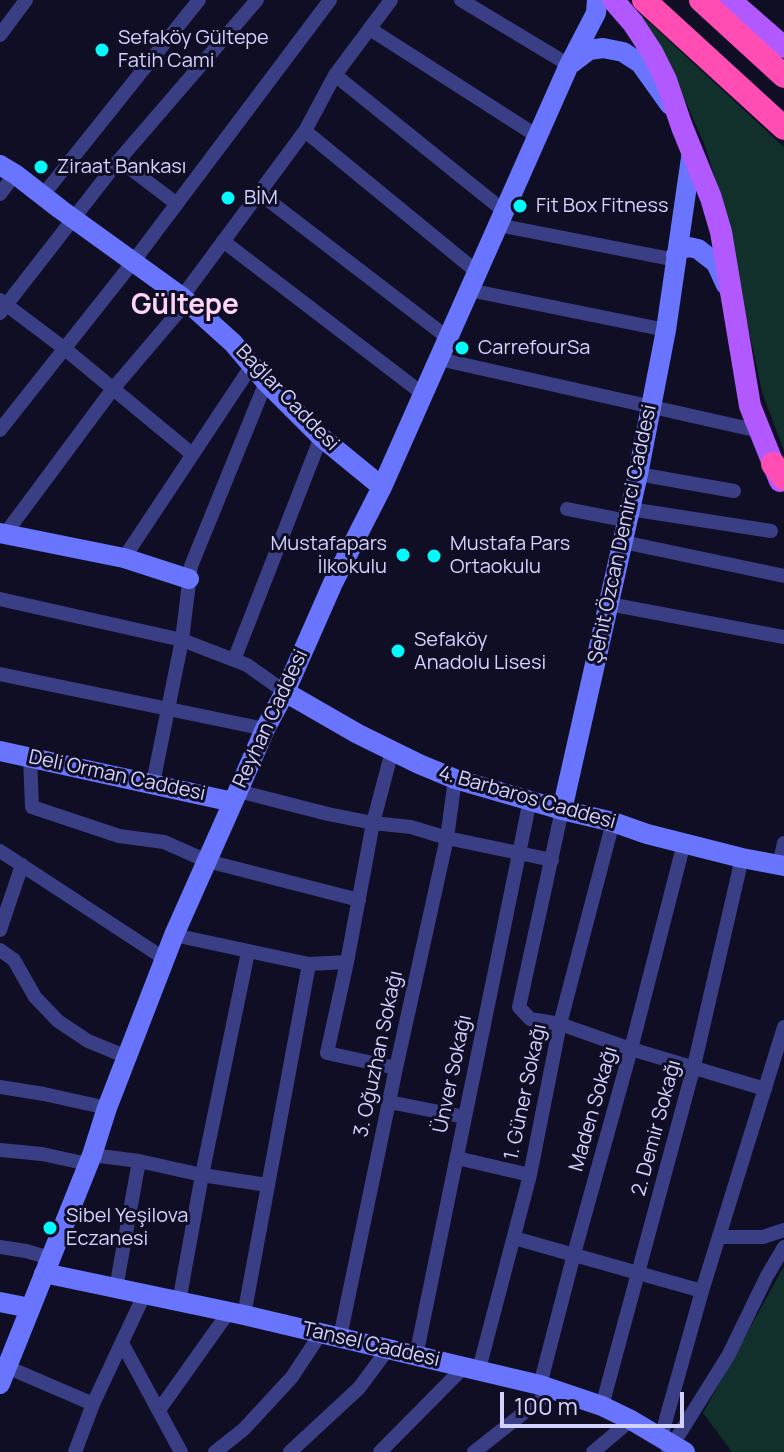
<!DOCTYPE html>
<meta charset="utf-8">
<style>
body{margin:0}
#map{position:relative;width:784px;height:1452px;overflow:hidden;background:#100e25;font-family:Manrope,sans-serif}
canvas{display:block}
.scale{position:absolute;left:500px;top:1392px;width:184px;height:36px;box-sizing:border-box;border:4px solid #d3d2ff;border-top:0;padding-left:10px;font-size:24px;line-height:28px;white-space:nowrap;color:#d3d2ff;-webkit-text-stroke:6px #100e25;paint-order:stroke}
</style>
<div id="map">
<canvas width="784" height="1452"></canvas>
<div class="scale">100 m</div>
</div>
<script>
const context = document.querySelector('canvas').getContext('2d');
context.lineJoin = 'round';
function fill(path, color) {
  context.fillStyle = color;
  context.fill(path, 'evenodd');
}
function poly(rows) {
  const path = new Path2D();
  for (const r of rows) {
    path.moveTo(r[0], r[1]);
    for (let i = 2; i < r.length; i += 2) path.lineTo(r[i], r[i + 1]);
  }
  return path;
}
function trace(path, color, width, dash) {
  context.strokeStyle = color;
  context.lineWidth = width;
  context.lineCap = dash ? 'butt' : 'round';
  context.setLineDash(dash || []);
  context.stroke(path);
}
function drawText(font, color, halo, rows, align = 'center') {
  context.font = font + ' Manrope,sans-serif';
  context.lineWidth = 6;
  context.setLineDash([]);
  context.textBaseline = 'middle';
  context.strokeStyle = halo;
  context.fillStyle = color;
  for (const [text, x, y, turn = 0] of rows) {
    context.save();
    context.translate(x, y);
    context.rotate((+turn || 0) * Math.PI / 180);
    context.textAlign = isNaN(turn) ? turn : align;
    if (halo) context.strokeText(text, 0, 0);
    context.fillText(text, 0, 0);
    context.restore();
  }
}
fill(poly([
 [638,12,784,147,784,451,762,392,720,194,705,146,681,91],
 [784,1266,784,1452,732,1452,703,1413]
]), '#112f2b');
trace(poly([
 [461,0,569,65],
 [370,29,537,136],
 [0,35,26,0],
 [335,75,504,211],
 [305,131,477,272],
 [119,160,177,204],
 [259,193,448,338],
 [0,194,15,174],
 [43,195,199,0],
 [498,225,676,260],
 [223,241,423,394],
 [469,290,666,330],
 [182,297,305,131,335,75,391,0],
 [0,300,65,349,192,454],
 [0,313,119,160,257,0],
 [439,359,759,431],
 [0,430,133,262,330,0],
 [638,474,734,491],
 [567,509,628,521],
 [630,509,771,531],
 [5,534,112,390,186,303],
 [623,542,784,576],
 [124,558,252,365],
 [0,599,182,640,247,665,285,692],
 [609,604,784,637],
 [234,660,321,437],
 [0,674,265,729],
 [392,751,373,823,347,962,327,1053,396,1068],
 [30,758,32,807,119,836,164,842,207,861,359,900],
 [153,783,182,640,191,566,266,382],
 [238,791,328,814,373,823,411,827,447,838,552,860],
 [562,810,519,1007,530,1019,560,1024,631,1049,765,1089],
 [0,851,165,959],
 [779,865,784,843],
 [0,930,22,865],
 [174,935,309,964,347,962],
 [0,950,14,960,35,997,58,1021,88,1041,127,1057],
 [0,1087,44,1094,107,1108],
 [389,1102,465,1117],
 [0,1150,42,1154,88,1164],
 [92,1155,139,1161,202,1175,267,1185],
 [457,1158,530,1175],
 [719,1237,763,1237,784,1230],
 [514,1238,702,1291],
 [0,1247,26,1251,50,1258],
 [116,1288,139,1161],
 [179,1302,202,1175,248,952],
 [244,1315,309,964],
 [340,1337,396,1068,447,838,455,779],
 [122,1343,181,1452],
 [416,1356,530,800],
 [7,1367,93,1404],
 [479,1369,530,1175,560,1024,613,822],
 [540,1385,574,1254,631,1049,684,843],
 [602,1406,694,1066,742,858],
 [159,1410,228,1313],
 [661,1437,702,1291,784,1027],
 [75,1452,93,1404,145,1293],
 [215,1452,244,1429,292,1377,321,1333],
 [290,1452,359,1388,388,1349],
 [380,1452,465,1366],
 [474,1452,554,1389],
 [593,1452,631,1420],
 [668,1452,728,1356,767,1276,784,1247]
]), '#393e85', 14);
trace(poly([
 [572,63,589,50,603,48,623,52,640,63,670,105],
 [0,165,15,174,60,209,182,297,233,343,266,382,321,437,382,487],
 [676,255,681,249,689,247,698,249,716,263,726,285],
 [0,533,124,558,189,579],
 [285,692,358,734,419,764,455,779,562,810,613,822,647,834,742,858,784,866],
 [0,751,233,802],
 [562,810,638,474,666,330,692,151],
 [44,1273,244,1315,540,1385,602,1406,631,1420,685,1452],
 [0,1302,30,1308],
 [0,1384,92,1155,107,1108,174,935,238,791,265,729,285,692,333,583,382,487,569,65,596,13,597,0]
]), '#6975ff', 20);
trace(poly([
 [613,0,633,23,652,52,666,80,682,127,711,198,721,232,750,406,780,481],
 [730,0,784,47]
]), '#b159ff', 22);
trace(poly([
 [644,0,784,128],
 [701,0,784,76],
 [773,464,784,478]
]), '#ff4db4', 24);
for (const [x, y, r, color] of [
 [102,50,8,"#00fdfd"],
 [41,167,8,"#00fdfd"],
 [228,198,8,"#00fdfd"],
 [520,206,8,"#00fdfd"],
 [462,348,8,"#00fdfd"],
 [403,555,8,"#00fdfd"],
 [434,556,8,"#00fdfd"],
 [398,651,8,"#00fdfd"],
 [50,1228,8,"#00fdfd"]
]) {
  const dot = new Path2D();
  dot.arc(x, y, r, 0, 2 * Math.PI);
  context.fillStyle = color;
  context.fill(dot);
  trace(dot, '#100e25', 3);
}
drawText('20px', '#d3d2ff', '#100e25', [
 ["Sefaköy Gültepe",118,38],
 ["Fatih Cami",118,61],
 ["Ziraat Bankası",57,167],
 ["BİM",244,198],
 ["Fit Box Fitness",536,206],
 ["CarrefourSa",478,348],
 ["Mustafapars",387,544,"right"],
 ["İlkokulu",387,567,"right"],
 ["Mustafa Pars",450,544],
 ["Ortaokulu",450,567],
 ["Sefaköy",414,640],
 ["Anadolu Lisesi",414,663],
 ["Sibel Yeşilova",66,1216],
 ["Eczanesi",66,1239]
], 'left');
drawText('20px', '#d3d2ff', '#100e25', [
 ["Bağlar Caddesi",287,398,46],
 ["Şehit Özcan Demirci Caddesi",623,534,-78],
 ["Reyhan Caddesi",271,719,-65],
 ["Deli Orman Caddesi",117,776,12],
 ["4. Barbaros Caddesi",527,798,16],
 ["3. Oğuzhan Sokağı",379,1054,-78],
 ["Ünver Sokağı",453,1074,-78],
 ["1. Güner Sokağı",526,1092,-78],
 ["Maden Sokağı",594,1109,-74],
 ["2. Demir Sokağı",657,1128,-75],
 ["Tansel Caddesi",371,1345,13]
]);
drawText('bold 28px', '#ffd4f4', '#100e25', [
 ["Gültepe",185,306]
]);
</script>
